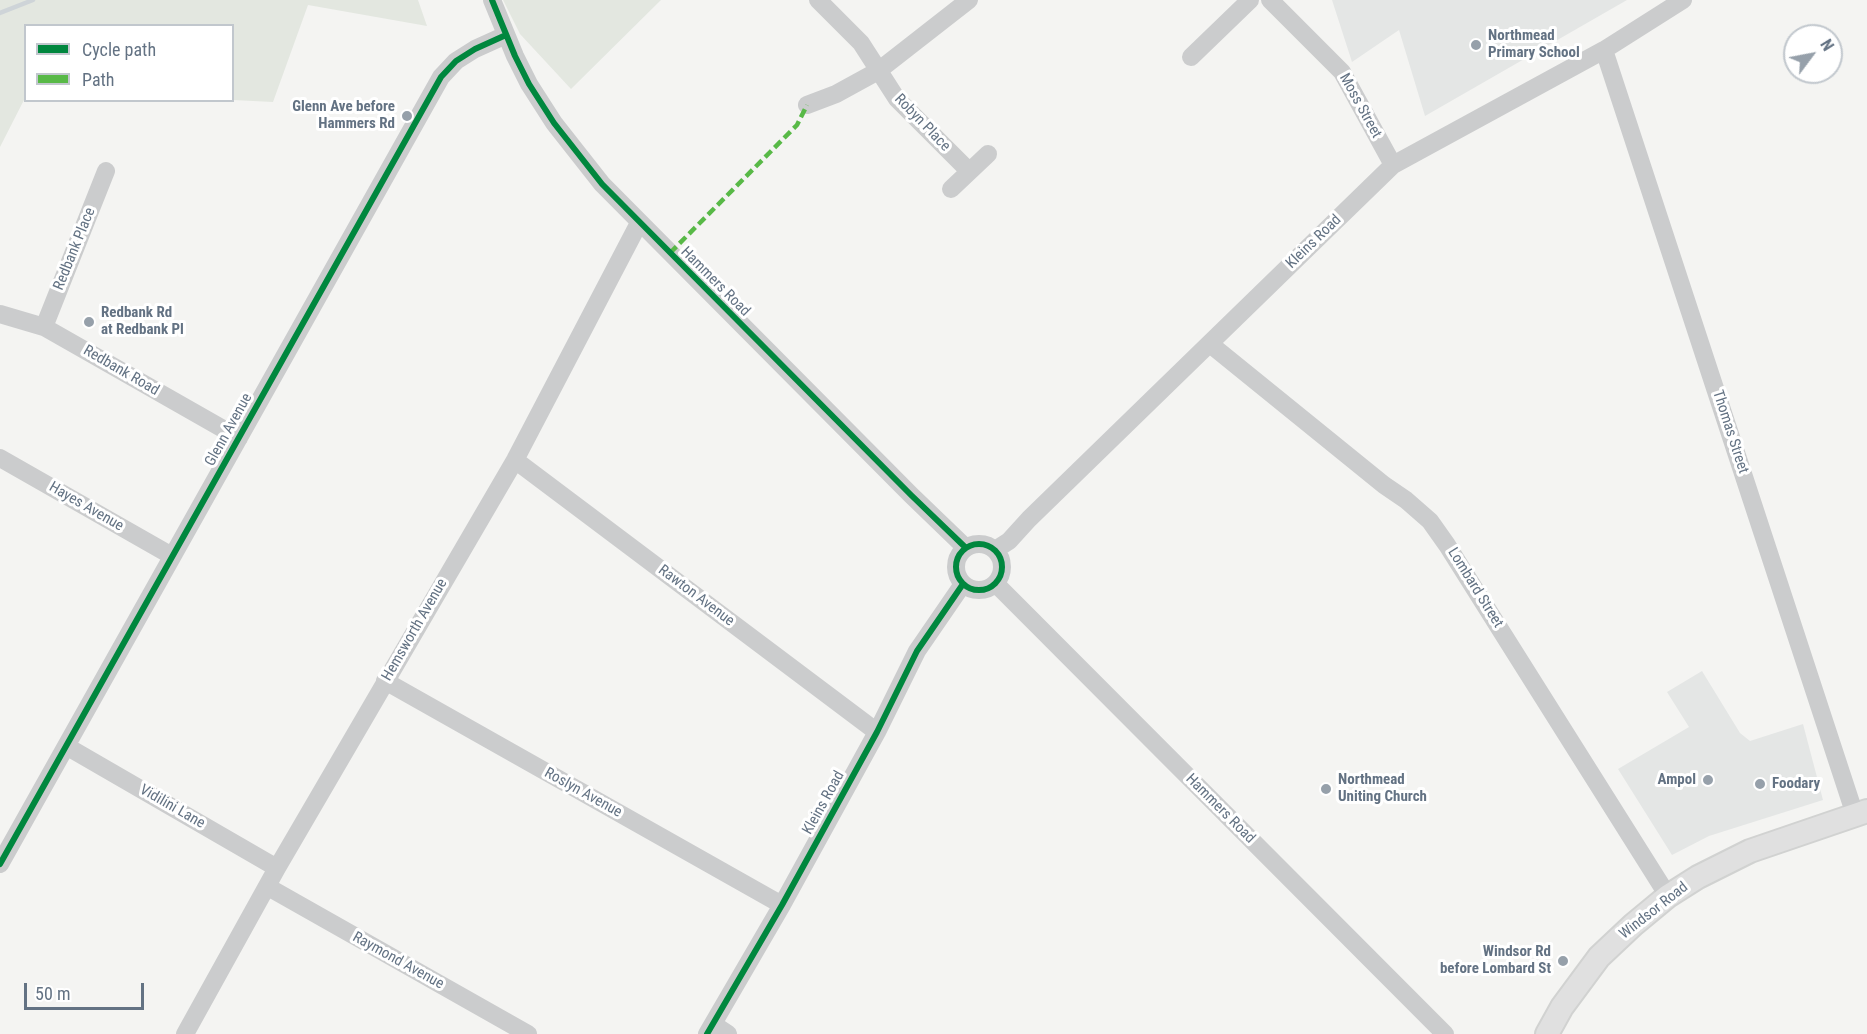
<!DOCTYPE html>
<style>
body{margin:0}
#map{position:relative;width:1867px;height:1034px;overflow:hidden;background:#f4f4f2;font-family:"Roboto Condensed",sans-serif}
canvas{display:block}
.legend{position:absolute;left:24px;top:24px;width:210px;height:78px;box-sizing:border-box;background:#fff;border:2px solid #c1c7cd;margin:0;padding:8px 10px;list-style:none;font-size:18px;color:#637283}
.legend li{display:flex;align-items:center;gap:12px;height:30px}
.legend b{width:30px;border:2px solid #c1c7cd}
.north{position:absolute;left:1783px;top:24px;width:60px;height:60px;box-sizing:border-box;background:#fff;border:2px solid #c1c7cd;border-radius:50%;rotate:58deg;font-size:16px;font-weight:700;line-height:24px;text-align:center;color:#637283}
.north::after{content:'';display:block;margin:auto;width:21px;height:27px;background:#96a0aa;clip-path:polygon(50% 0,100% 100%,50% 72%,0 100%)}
.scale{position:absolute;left:24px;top:983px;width:120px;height:27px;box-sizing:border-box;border:3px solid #637283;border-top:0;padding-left:8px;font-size:18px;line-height:21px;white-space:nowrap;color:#637283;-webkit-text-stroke:4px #fff;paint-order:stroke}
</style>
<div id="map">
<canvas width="1867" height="1034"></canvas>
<ul class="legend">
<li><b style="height:8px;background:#00873e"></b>Cycle path</li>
<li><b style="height:8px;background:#58b947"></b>Path</li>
</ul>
<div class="north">N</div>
<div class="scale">50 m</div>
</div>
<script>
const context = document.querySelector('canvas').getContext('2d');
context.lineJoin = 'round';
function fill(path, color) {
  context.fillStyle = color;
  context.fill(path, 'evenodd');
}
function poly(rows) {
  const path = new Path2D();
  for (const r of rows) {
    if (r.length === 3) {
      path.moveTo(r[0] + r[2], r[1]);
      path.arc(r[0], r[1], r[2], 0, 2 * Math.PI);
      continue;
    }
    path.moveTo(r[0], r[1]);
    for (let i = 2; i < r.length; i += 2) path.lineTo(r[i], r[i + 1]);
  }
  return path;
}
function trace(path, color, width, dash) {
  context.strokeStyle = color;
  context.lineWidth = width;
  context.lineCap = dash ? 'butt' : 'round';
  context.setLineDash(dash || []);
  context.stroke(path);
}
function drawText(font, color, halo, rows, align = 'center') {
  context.font = font + ' "Roboto Condensed",sans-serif';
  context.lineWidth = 6;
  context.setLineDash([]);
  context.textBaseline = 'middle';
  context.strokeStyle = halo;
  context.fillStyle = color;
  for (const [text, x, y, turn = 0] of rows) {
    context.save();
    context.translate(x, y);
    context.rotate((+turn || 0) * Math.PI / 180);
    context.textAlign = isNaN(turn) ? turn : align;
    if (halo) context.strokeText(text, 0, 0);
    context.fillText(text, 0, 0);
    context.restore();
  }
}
fill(poly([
 [1332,0,1627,0,1425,116,1399,30,1352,62],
 [1702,671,1740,733,1750,741,1803,724,1823,800,1709,836,1672,855,1618,769,1689,727,1667,692]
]), '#e4e6e5');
fill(poly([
 [0,0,418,0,427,26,308,5,273,102,233,100,232,26,26,26,25,98,0,147],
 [503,0,661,0,571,89,520,34]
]), '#e3e7e0');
trace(poly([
 [0,13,33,0]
]), '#ced4d8', 4.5);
const major = poly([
 [1547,1034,1562,1007,1599,957,1633,925,1668,896,1698,877,1750,851,1867,811]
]);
trace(major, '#d1d2d1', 26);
trace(poly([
 [492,0,515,56,529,84,554,123,602,184,911,495,966,548],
 [818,0,861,43,897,99,969,171],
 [1270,0,1342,72,1393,165],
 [1604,50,1855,815],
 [1191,57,1250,0],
 [807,105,836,94,878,71,969,0],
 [951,189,988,154],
 [0,314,44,327,239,438],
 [44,327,106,171],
 [1210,344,1384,485,1406,500,1430,521,1447,545,1668,896],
 [0,458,172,556],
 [515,460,877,732],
 [979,567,23],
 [995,550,1009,541,1029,519,1393,165,1604,50,1683,0],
 [996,584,1445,1034],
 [385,681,782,905],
 [66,746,277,868],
 [0,864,441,77,456,61,475,49,506,35],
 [268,887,528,1034],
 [713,1024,728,1034],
 [185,1034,277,868,515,460,639,223],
 [707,1034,782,905,877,732,917,651,963,584]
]), '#cbcccd', 18);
trace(major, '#e0e0e0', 22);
trace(poly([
 [670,253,797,125,807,105]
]), '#58b947', 4.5, [9, 4.5]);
trace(poly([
 [492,0,515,56,529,84,554,123,602,184,911,495,966,548],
 [979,567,23],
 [0,864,441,77,456,61,475,49,506,35],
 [707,1034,782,905,877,732,917,651,963,584]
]), '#00873e', 6);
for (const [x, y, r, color] of [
 [1476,45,6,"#96a0aa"],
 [407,116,6,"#96a0aa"],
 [89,322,6,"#96a0aa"],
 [1708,780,6,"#96a0aa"],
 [1760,784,6,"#96a0aa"],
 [1326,789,6,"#96a0aa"],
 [1563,961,6,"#96a0aa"]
]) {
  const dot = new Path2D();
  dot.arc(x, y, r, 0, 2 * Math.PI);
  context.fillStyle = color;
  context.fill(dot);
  trace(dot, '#fff', 2);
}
drawText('bold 15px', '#637283', '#fff', [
 ["Northmead",1488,36],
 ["Primary School",1488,53],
 ["Glenn Ave before",395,107,"right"],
 ["Hammers Rd",395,124,"right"],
 ["Redbank Rd",101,313],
 ["at Redbank Pl",101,330],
 ["Northmead",1338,780],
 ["Uniting Church",1338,797],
 ["Ampol",1696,780,"right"],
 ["Foodary",1772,784],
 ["Windsor Rd",1551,952,"right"],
 ["before Lombard St",1551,969,"right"]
], 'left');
drawText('15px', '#637283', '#fff', [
 ["Moss Street",1360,106,61],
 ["Robyn Place",922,123,46],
 ["Kleins Road",1314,242,-44],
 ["Redbank Place",75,249,-68],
 ["Hammers Road",715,282,45],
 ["Redbank Road",121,371,30],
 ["Glenn Avenue",229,430,-61],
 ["Thomas Street",1730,432,72],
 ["Hayes Avenue",86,507,30],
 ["Lombard Street",1475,588,58],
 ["Rawton Avenue",696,596,37],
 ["Hemsworth Avenue",415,630,-60],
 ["Roslyn Avenue",583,793,29],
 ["Kleins Road",824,803,-61],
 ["Vidilini Lane",172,807,30],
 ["Hammers Road",1220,809,45],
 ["Windsor Road",1654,911,-38],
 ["Raymond Avenue",398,961,29]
]);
</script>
